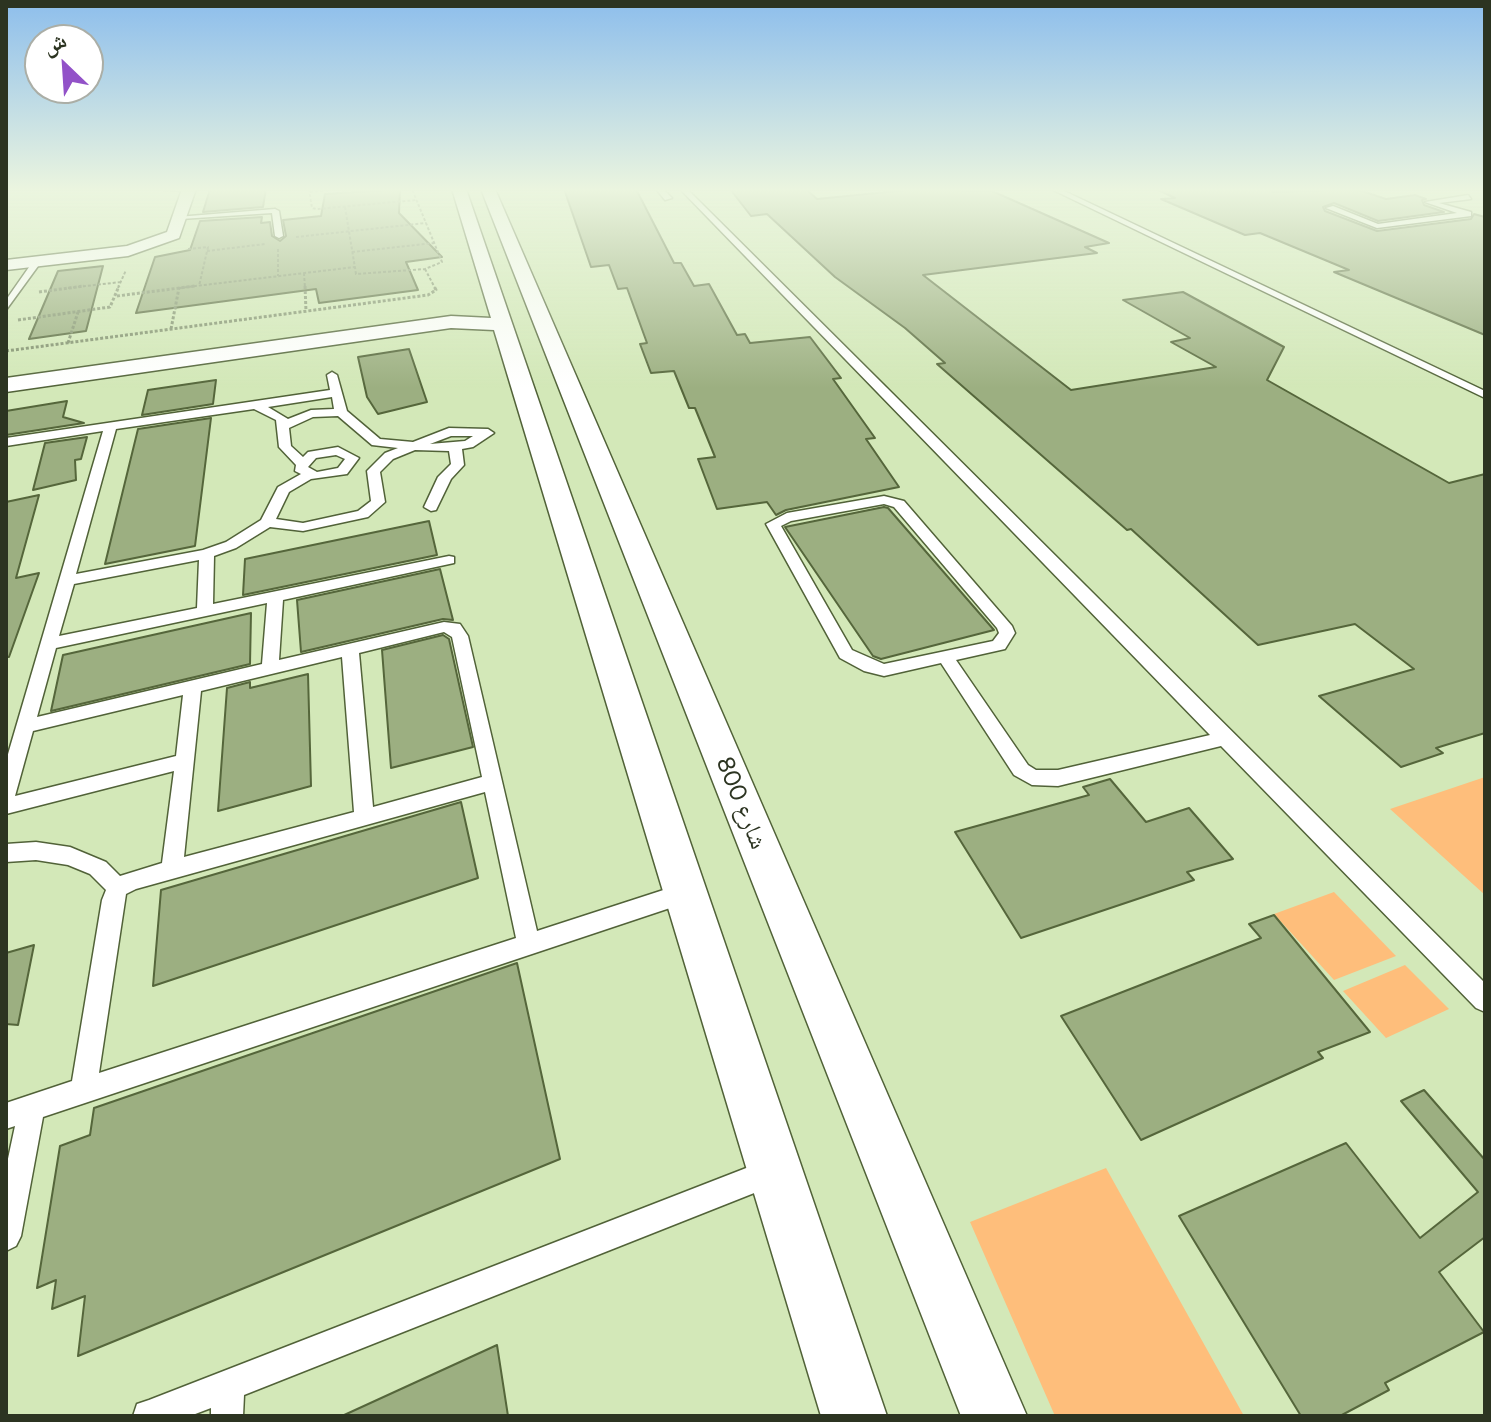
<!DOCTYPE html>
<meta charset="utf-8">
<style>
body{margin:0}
#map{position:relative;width:1491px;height:1422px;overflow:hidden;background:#d3e8b8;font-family:Figtree,"Noto Naskh Arabic",sans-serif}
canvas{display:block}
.frame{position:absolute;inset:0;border:8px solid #2c3421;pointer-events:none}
.north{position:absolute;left:24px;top:24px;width:80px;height:80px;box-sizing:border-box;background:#fff;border:2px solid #abaea6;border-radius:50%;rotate:335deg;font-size:22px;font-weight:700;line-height:32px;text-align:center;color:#2c3421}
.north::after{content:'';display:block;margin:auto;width:28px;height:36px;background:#9252c8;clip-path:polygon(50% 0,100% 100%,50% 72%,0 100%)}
</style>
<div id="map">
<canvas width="1491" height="1422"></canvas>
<div class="frame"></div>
<div class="north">ش</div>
</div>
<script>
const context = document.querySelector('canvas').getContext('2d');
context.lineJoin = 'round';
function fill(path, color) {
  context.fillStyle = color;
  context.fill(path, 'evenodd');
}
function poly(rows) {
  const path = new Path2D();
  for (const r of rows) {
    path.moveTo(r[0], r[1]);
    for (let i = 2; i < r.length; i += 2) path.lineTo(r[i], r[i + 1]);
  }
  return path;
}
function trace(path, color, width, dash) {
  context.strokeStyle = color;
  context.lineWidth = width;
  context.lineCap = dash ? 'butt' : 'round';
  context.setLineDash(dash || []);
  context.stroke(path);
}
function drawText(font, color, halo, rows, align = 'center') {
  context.font = font + ' Figtree,"Noto Naskh Arabic",sans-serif';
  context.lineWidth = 6;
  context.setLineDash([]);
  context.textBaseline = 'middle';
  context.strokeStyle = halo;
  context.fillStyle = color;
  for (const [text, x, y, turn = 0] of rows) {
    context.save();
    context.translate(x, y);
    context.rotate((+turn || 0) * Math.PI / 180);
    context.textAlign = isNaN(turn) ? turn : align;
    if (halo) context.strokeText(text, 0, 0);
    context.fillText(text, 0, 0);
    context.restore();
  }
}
fill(poly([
 [1485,777,1485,895,1390,809],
 [1334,892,1396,956,1334,980,1274,914],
 [1405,965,1449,1009,1386,1038,1343,991],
 [1106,1168,1244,1416,1055,1416,970,1222]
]), '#febe7b');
const building = poly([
 [210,189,266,189,263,207,203,212,210,189],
 [400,189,399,213,442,257,406,262,418,290,319,303,316,289,136,313,155,257,190,250,200,221,262,217,261,223,270,222,272,236,280,241,286,236,283,220,321,216,325,194,400,189],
 [564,189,636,189,674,263,681,263,694,286,709,284,737,335,745,334,750,343,810,337,841,378,833,379,875,438,866,439,899,487,786,510,776,515,767,502,717,509,698,459,715,457,695,408,689,408,674,371,651,373,640,344,647,343,627,288,618,289,609,265,591,267,564,189],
 [730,189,806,189,817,199,916,189,992,191,1109,243,1085,247,1097,253,923,275,1071,390,1216,367,1171,342,1190,338,1123,300,1183,292,1284,347,1267,380,1449,483,1485,474,1485,733,1436,748,1443,753,1401,767,1319,696,1414,669,1355,624,1258,645,1131,529,1127,530,937,364,945,363,905,328,835,277,767,214,751,216,730,189],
 [1156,189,1272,189,1272,192,1356,189,1386,199,1415,195,1426,199,1422,200,1424,205,1444,212,1378,221,1334,203,1323,207,1325,211,1377,231,1471,219,1474,214,1485,217,1485,335,1334,272,1349,270,1260,233,1245,235,1161,199,1175,198,1156,189],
 [103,266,86,331,29,339,58,271,103,266],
 [409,349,427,402,378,414,367,397,358,357,409,349],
 [216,380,213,404,142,415,148,390,216,380],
 [67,401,63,417,84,423,6,435,6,411,67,401],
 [211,418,195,546,105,564,138,429,211,418],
 [87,437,81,459,75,460,76,480,33,490,45,443,87,437],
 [39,495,16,578,39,573,9,657,6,657,6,502,39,495],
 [884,507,888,508,994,630,881,659,873,656,785,527,884,507],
 [429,521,437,555,243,595,245,559,429,521],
 [440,569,453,620,443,619,301,652,297,600,440,569],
 [251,613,250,664,51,711,63,655,251,613],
 [443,635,449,639,473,747,391,768,382,650,443,635],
 [308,674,311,786,218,811,227,688,250,682,250,688,308,674],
 [1110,779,1146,822,1189,808,1233,859,1187,872,1194,880,1021,938,955,832,1089,795,1083,787,1110,779],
 [461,802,478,878,153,986,161,890,461,802],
 [1274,915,1370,1032,1318,1052,1323,1058,1141,1140,1061,1016,1261,938,1249,924,1274,915],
 [34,945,18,1025,6,1024,6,953,34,945],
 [517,963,560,1159,78,1356,85,1296,52,1309,56,1280,37,1288,60,1146,90,1135,94,1108,517,963],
 [1424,1090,1485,1160,1485,1237,1439,1272,1484,1332,1385,1383,1389,1390,1340,1416,1301,1416,1179,1216,1346,1143,1420,1238,1478,1192,1401,1101,1424,1090],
 [497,1345,508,1416,342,1416,497,1345]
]);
fill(building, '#9caf81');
trace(building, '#55663b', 2);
const lane = poly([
 [154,189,184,189,181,191,154,189],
 [656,189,663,189,672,198,665,200,656,189],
 [680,189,687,189,1485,983,1485,1012,1476,1008,1221,746,1058,786,1032,785,1014,775,941,663,884,676,864,671,840,658,766,524,787,513,884,496,904,501,1012,626,1015,633,1005,649,956,660,1028,765,1036,770,1058,770,1210,735,680,189],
 [884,504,894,507,997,628,999,633,993,641,884,664,852,650,781,526,791,521,884,504],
 [1051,189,1060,189,1485,391,1485,398,1051,189],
 [1468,195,1471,199,1439,203,1471,212,1471,216,1377,228,1326,208,1333,206,1378,224,1457,213,1425,202,1468,195],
 [275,209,279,211,283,236,279,238,275,236,272,213,181,219,177,217,275,209],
 [34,260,41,262,6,310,6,300,34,260],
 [332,372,337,375,347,411,380,439,413,442,449,428,488,429,494,433,473,447,462,449,464,465,451,479,436,510,431,511,424,507,438,477,451,464,449,451,415,450,393,459,380,472,385,502,368,517,303,531,270,527,236,548,214,556,213,604,449,556,454,557,454,563,283,600,279,660,444,622,460,624,468,636,537,931,685,883,693,886,696,893,693,900,685,903,43,1117,21,1236,16,1246,6,1251,6,1168,15,1126,6,1129,6,1103,72,1081,102,900,106,890,90,874,68,865,36,860,6,862,6,844,36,842,70,847,106,862,120,876,162,863,174,771,6,814,6,761,103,431,6,446,6,438,330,390,327,375,332,372],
 [332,397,334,409,311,410,288,419,268,407,332,397],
 [254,409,276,420,279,447,296,465,295,471,301,474,278,487,261,520,226,542,203,550,76,574,116,429,254,409],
 [338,416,372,445,398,448,385,453,367,471,371,501,358,511,303,523,276,519,289,492,311,479,347,474,359,458,338,447,308,452,303,457,291,446,289,428,313,417,338,416],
 [451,436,473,436,465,441,430,444,451,436],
 [336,455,345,459,338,468,317,472,308,467,316,458,336,455],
 [199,560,197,608,59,636,74,584,199,560],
 [267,603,262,664,37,717,56,648,267,603],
 [444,632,452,637,482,777,373,807,359,653,444,632],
 [342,657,354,812,184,857,201,691,342,657],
 [183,695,176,756,15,796,33,731,183,695],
 [485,792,516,938,99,1073,126,894,136,889,485,792],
 [772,1158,782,1162,786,1172,782,1182,244,1395,243,1416,211,1416,211,1408,190,1416,133,1416,137,1404,149,1400,772,1158]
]);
const street = poly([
 [182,189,196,189,179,238,128,256,6,270,6,260,127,246,167,232,182,189],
 [452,189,466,189,887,1416,821,1416,494,330,451,328,6,392,6,378,451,316,491,318,452,189],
 [481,189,495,189,1027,1416,961,1416,481,189]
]);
trace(lane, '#516238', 3);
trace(street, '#516238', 3);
trace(poly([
 [309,189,312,208,317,209,416,200],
 [310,192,339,189],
 [345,207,356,274,425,269,442,262,412,189],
 [296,237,426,223],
 [188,249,208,247,199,286],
 [278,249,278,276],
 [207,251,265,244],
 [352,252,434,243],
 [425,269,435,288],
 [304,273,305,288],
 [68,288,121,282],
 [118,288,126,270],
 [179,288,355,267]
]), '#7f8e6c', 2, [3, 2]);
trace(poly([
 [305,286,306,311],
 [39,292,84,286],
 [117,296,195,286],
 [18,320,110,307,119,286],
 [171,329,179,288],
 [68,343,78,312],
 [6,351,428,295,436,290,434,286]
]), '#7f8e6c', 3, [3, 2]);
fill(lane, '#fff');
fill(street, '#fff');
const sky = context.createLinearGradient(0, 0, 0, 388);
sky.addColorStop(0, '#8dbeec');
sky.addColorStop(0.49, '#ebf5df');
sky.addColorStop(1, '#ebf5df00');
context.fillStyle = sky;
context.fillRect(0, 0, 1491, 388);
drawText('24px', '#2c3421', '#fff', [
 ["شارع 800",741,803,68]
]);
</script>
